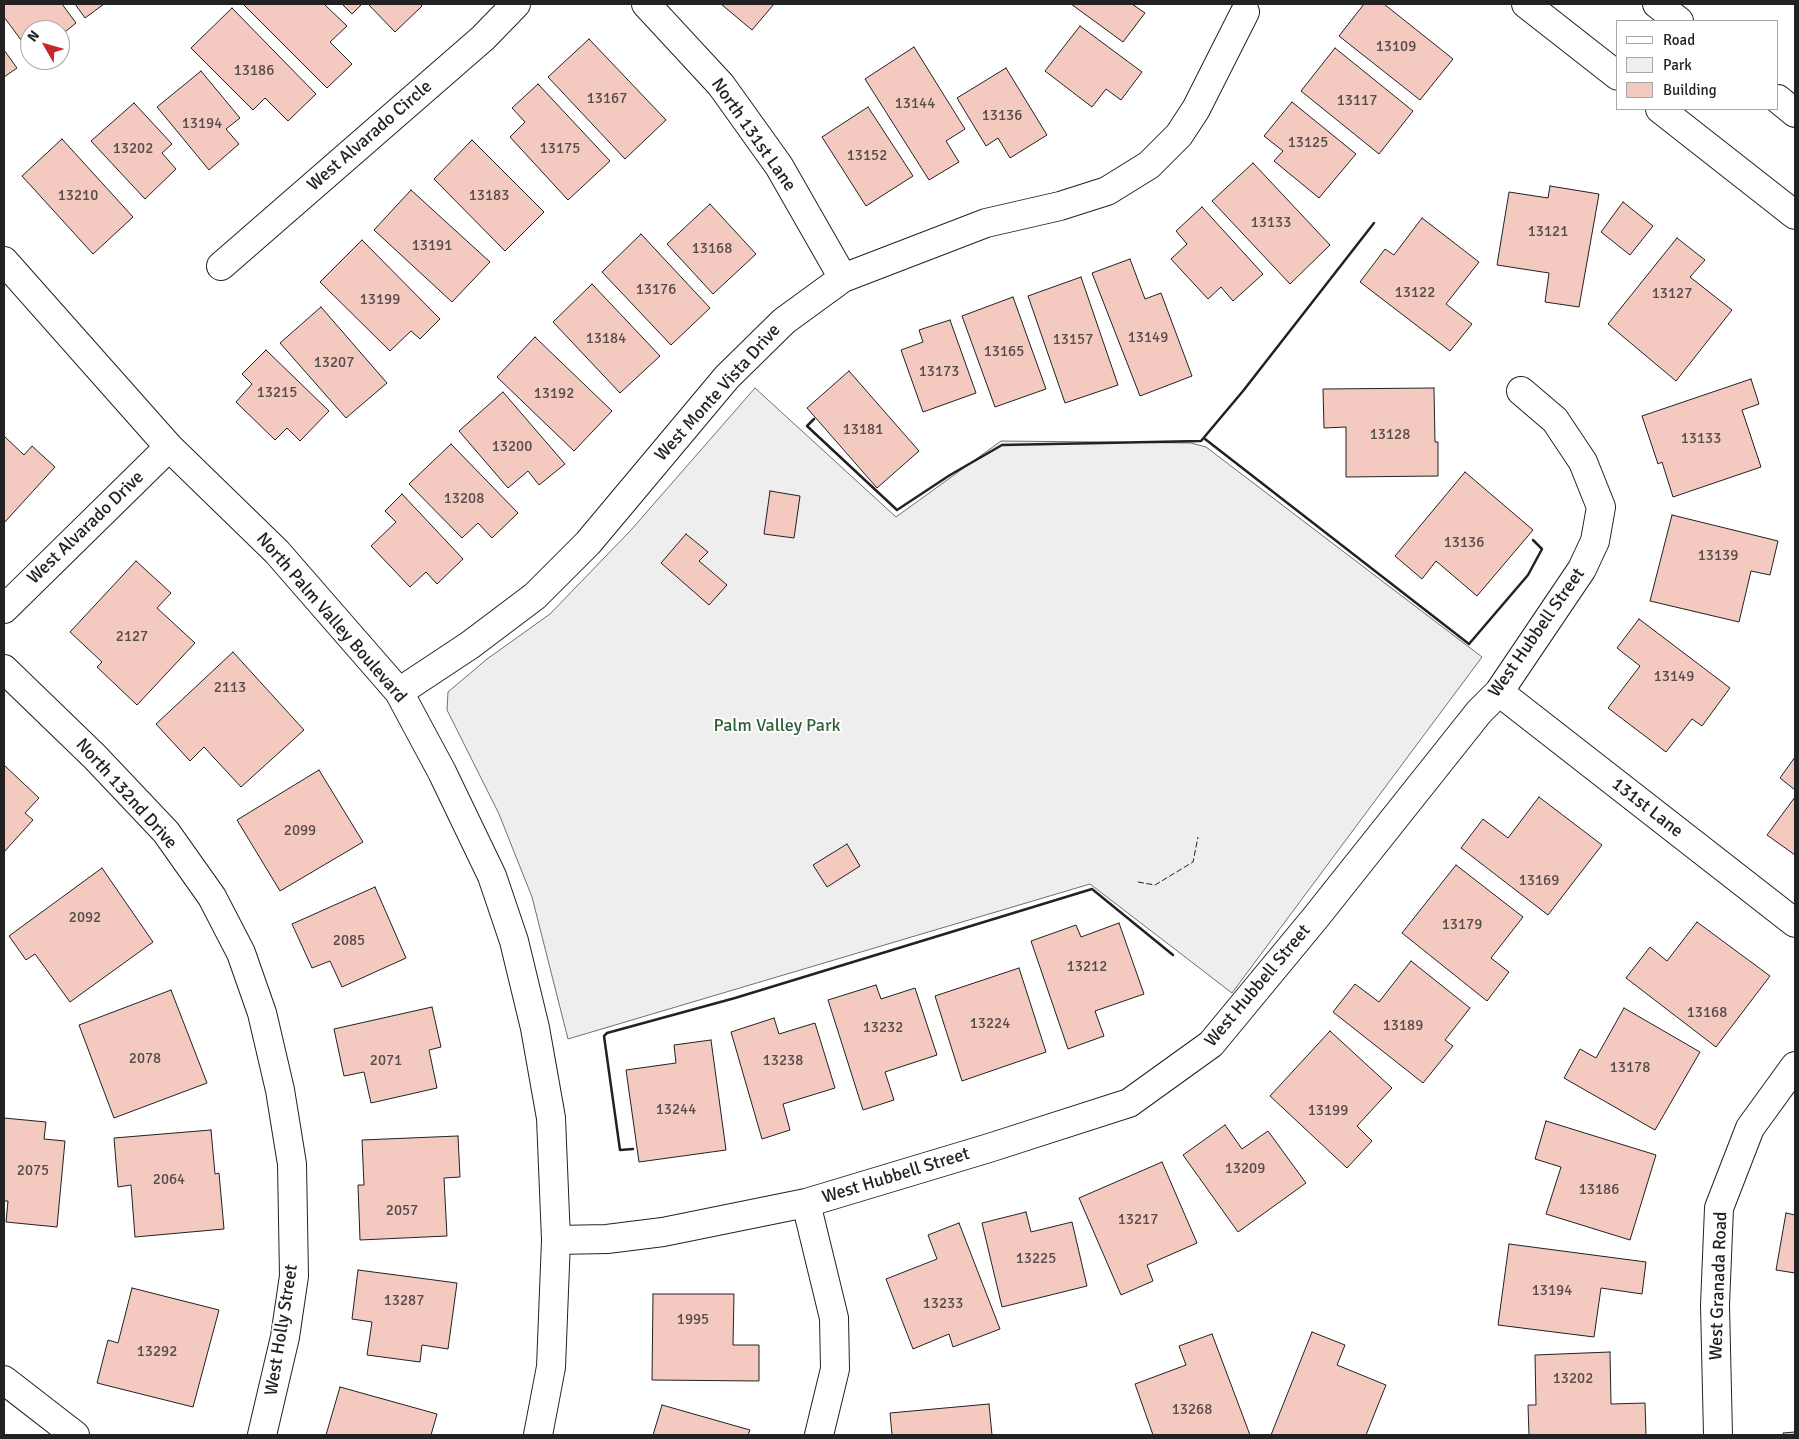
<!DOCTYPE html>
<style>
body{margin:0}
#map{position:relative;width:1799px;height:1439px;overflow:hidden;background:#fff;font-family:Signika,sans-serif}
canvas{display:block}
.frame{position:absolute;inset:0;border:5px solid #222;pointer-events:none}
.legend{position:absolute;left:1616px;top:20px;width:162px;height:90px;box-sizing:border-box;background:#fff;border:1px solid #a7a7a7;margin:0;padding:6px 9px;list-style:none;font-size:15px;color:#222}
.legend li{display:flex;align-items:center;gap:10px;height:25px}
.legend b{width:25px;border:1px solid #a7a7a7}
.north{position:absolute;left:20px;top:20px;width:50px;height:50px;box-sizing:border-box;background:#fff;border:1px solid #a7a7a7;border-radius:50%;rotate:308deg;font-size:14px;font-weight:700;line-height:20px;text-align:center;color:#222}
.north::after{content:'';display:block;margin:auto;width:18px;height:22px;background:#c62828;clip-path:polygon(50% 0,100% 100%,50% 72%,0 100%)}
</style>
<div id="map">
<canvas width="1799" height="1439"></canvas>
<div class="frame"></div>
<ul class="legend">
<li><b style="height:6px;background:#fff"></b>Road</li>
<li><b style="height:14px;background:#eee"></b>Park</li>
<li><b style="height:14px;background:#f3c9c0"></b>Building</li>
</ul>
<div class="north">N</div>
</div>
<script>
const context = document.querySelector('canvas').getContext('2d');
context.lineJoin = 'round';
function fill(path, color) {
  context.fillStyle = color;
  context.fill(path, 'evenodd');
}
function poly(rows) {
  const path = new Path2D();
  for (const r of rows) {
    path.moveTo(r[0], r[1]);
    for (let i = 2; i < r.length; i += 2) path.lineTo(r[i], r[i + 1]);
  }
  return path;
}
function trace(path, color, width, dash) {
  context.strokeStyle = color;
  context.lineWidth = width;
  context.lineCap = dash ? 'butt' : 'round';
  context.setLineDash(dash || []);
  context.stroke(path);
}
function drawText(font, color, halo, rows, align = 'center') {
  context.font = font + ' Signika,sans-serif';
  context.lineWidth = 4;
  context.setLineDash([]);
  context.textBaseline = 'middle';
  context.strokeStyle = halo;
  context.fillStyle = color;
  for (const [text, x, y, turn = 0] of rows) {
    context.save();
    context.translate(x, y);
    context.rotate((+turn || 0) * Math.PI / 180);
    context.textAlign = isNaN(turn) ? turn : align;
    if (halo) context.strokeText(text, 0, 0);
    context.fillText(text, 0, 0);
    context.restore();
  }
}
const green = poly([
 [755,388,896,517,1001,441,1191,443,1206,447,1482,657,1232,993,1090,884,568,1039,532,897,499,814,447,710,448,692,487,659,550,614,631,530,755,388]
]);
fill(green, '#eee');
trace(green, '#6f6f6f', 1);
const building = poly([
 [4,4,62,4,76,23,60,36,60,30,30,30,30,52,4,17,4,4],
 [75,4,104,4,85,18,75,4],
 [243,4,324,4,347,26,330,42,352,64,327,88,243,4],
 [342,4,362,4,352,14,342,4],
 [368,4,420,4,422,6,395,32,368,4],
 [721,4,774,4,752,30,721,4],
 [1071,4,1132,4,1145,13,1123,42,1071,4],
 [1364,4,1384,4,1453,59,1420,100,1339,36,1364,4],
 [232,8,316,94,288,121,265,98,253,110,191,48,232,8],
 [1080,26,1142,72,1121,100,1106,89,1092,107,1045,71,1080,26],
 [589,39,666,120,625,159,548,77,589,39],
 [914,47,965,129,946,141,959,162,929,180,865,79,914,47],
 [1335,48,1413,111,1379,154,1301,91,1335,48],
 [4,50,17,68,4,77,4,50],
 [1006,68,1047,135,1010,158,998,138,986,146,957,98,1006,68],
 [201,71,240,118,226,129,239,144,209,170,157,107,201,71],
 [538,84,610,161,568,200,510,137,525,122,512,108,538,84],
 [1292,102,1356,154,1319,198,1274,161,1283,151,1264,136,1292,102],
 [134,103,172,144,162,153,176,169,145,199,91,141,134,103],
 [868,107,913,176,866,206,822,137,868,107],
 [62,139,133,217,93,254,22,176,62,139],
 [472,140,544,212,505,251,434,179,472,140],
 [1253,163,1330,245,1290,284,1212,201,1253,163],
 [1550,186,1599,194,1579,307,1545,302,1549,273,1497,265,1509,192,1548,198,1550,186],
 [411,190,490,262,452,302,374,230,411,190],
 [1623,202,1653,226,1630,255,1601,232,1623,202],
 [710,204,756,254,713,294,667,244,710,204],
 [1202,207,1263,274,1233,301,1221,287,1208,299,1171,259,1187,244,1176,231,1202,207],
 [1422,218,1479,262,1446,304,1472,324,1450,351,1360,282,1385,249,1394,255,1422,218],
 [641,234,710,308,671,345,602,272,641,234],
 [1677,238,1705,260,1690,277,1732,310,1676,381,1608,324,1677,238],
 [362,240,440,319,420,339,411,331,390,351,320,282,362,240],
 [1130,259,1145,299,1161,293,1192,376,1140,396,1092,273,1130,259],
 [1081,277,1118,385,1065,403,1028,296,1081,277],
 [592,284,660,356,620,393,553,322,592,284],
 [1013,297,1046,389,995,407,962,316,1013,297],
 [321,307,387,383,346,418,280,343,321,307],
 [950,320,976,393,923,412,901,350,923,342,919,330,950,320],
 [535,337,612,411,574,451,497,377,535,337],
 [266,350,329,411,300,441,287,428,275,440,236,402,252,384,242,374,266,350],
 [849,371,919,451,877,488,807,408,849,371],
 [1751,379,1759,404,1742,410,1761,467,1673,497,1662,462,1658,464,1642,416,1751,379],
 [1434,388,1435,442,1438,442,1438,476,1346,477,1346,427,1324,428,1323,389,1434,388],
 [503,392,565,464,539,485,528,471,508,488,459,431,503,392],
 [4,436,24,455,32,446,55,467,4,523,4,436],
 [451,444,518,513,492,538,478,523,462,538,409,484,451,444],
 [1465,472,1533,530,1477,596,1436,561,1422,579,1395,556,1465,472],
 [770,491,800,496,794,538,764,534,770,491],
 [402,494,463,559,437,584,426,572,410,587,371,546,396,522,385,511,402,494],
 [1672,515,1778,541,1770,575,1751,571,1739,622,1650,601,1672,515],
 [686,534,708,552,699,561,727,585,709,605,661,563,686,534],
 [136,561,171,593,157,608,195,643,137,705,97,667,102,662,70,632,136,561],
 [1639,619,1730,688,1702,726,1692,719,1666,752,1608,708,1640,666,1617,648,1639,619],
 [233,652,304,730,241,787,204,747,190,761,156,724,233,652],
 [1795,757,1795,790,1780,778,1795,757],
 [4,765,39,798,25,813,33,820,4,852,4,765],
 [319,770,363,842,280,891,237,820,319,770],
 [1539,797,1602,845,1548,915,1461,848,1483,819,1508,838,1539,797],
 [1795,797,1795,855,1767,835,1795,797],
 [847,844,860,866,827,887,813,865,847,844],
 [1456,865,1523,917,1491,958,1509,972,1487,1001,1402,933,1456,865],
 [102,868,153,942,70,1002,35,954,26,960,9,936,102,868],
 [375,887,406,958,342,987,330,961,312,968,292,924,375,887],
 [1697,922,1770,976,1716,1047,1626,978,1650,947,1667,961,1697,922],
 [1119,923,1144,994,1095,1011,1104,1036,1068,1049,1031,941,1076,925,1081,937,1119,923],
 [1411,961,1470,1008,1445,1040,1453,1046,1423,1083,1333,1012,1355,984,1379,1002,1411,961],
 [1019,968,1046,1052,962,1081,935,996,1019,968],
 [876,985,881,999,915,988,937,1055,885,1072,894,1100,863,1110,828,1000,876,985],
 [171,990,207,1083,114,1118,79,1025,171,990],
 [432,1007,441,1047,429,1050,437,1088,371,1103,364,1072,344,1076,334,1029,432,1007],
 [1624,1008,1700,1052,1655,1130,1564,1078,1580,1049,1596,1058,1624,1008],
 [774,1018,779,1034,815,1023,835,1088,783,1104,790,1130,762,1139,731,1032,774,1018],
 [1330,1031,1392,1088,1357,1126,1372,1141,1347,1168,1270,1096,1330,1031],
 [711,1040,726,1150,639,1162,626,1070,676,1063,674,1045,711,1040],
 [4,1118,46,1122,44,1139,65,1141,57,1227,6,1222,8,1201,4,1201,4,1118],
 [1546,1121,1656,1155,1630,1240,1546,1214,1561,1167,1535,1159,1546,1121],
 [1225,1125,1242,1149,1268,1131,1306,1183,1238,1232,1183,1155,1225,1125],
 [211,1130,215,1174,219,1173,224,1229,135,1237,131,1185,118,1187,114,1138,211,1130],
 [458,1136,460,1177,444,1178,447,1236,360,1240,358,1185,364,1185,362,1140,458,1136],
 [1162,1162,1197,1243,1147,1265,1153,1281,1121,1295,1079,1198,1162,1162],
 [1026,1212,1031,1232,1072,1222,1087,1286,1002,1307,982,1223,1026,1212],
 [1786,1213,1795,1215,1795,1273,1776,1270,1786,1213],
 [959,1223,1000,1329,953,1347,949,1334,913,1349,886,1279,937,1259,928,1235,959,1223],
 [1509,1244,1646,1262,1642,1294,1601,1288,1594,1337,1498,1325,1509,1244],
 [358,1270,457,1283,448,1349,422,1345,420,1362,367,1355,372,1322,352,1319,358,1270],
 [132,1288,219,1310,193,1407,97,1383,108,1340,118,1343,132,1288],
 [653,1294,734,1294,733,1345,759,1345,759,1381,652,1380,653,1294],
 [1312,1332,1345,1345,1337,1365,1386,1385,1366,1435,1271,1435,1312,1332],
 [1212,1334,1250,1435,1153,1435,1135,1384,1186,1365,1179,1346,1212,1334],
 [1610,1352,1611,1404,1645,1403,1646,1435,1529,1435,1528,1405,1536,1405,1535,1355,1610,1352],
 [340,1387,437,1414,431,1435,326,1435,340,1387],
 [989,1404,992,1435,892,1435,890,1413,989,1404],
 [662,1405,750,1430,748,1435,653,1435,662,1405],
 [1795,1432,1795,1435,1784,1435,1783,1433,1795,1432]
]);
fill(building, '#f3c9c0');
trace(building, '#222', 1);
const minor = poly([
 [646,4,721,85,779,166,843,278],
 [4,261,169,447,277,552,399,692,442,772,492,876,514,941,535,1028,551,1118,556,1240,551,1367,538,1435],
 [221,266,483,38,516,4],
 [4,609,169,447],
 [4,669,95,757,166,832,212,897,241,953,262,1013,280,1090,292,1164,294,1276,285,1337,262,1435],
 [399,692,470,645,535,596,588,543,727,377,784,321,843,278,986,223,1060,206,1107,191,1149,165,1179,135,1196,109,1245,12],
 [1499,692,1795,923],
 [806,1203,834,1318,835,1369,819,1435],
 [556,1240,607,1239,663,1232,806,1203,989,1148,1129,1103,1211,1044,1316,917,1479,712,1499,692,1582,569,1595,541,1601,507,1583,462,1555,420,1521,391],
 [4,1380,75,1435],
 [1718,1435,1715,1305,1719,1208,1750,1128,1795,1066]
]);
const major = poly([
 [1526,4,1618,76],
 [1657,4,1679,21],
 [1778,99,1795,113],
 [1660,109,1795,215]
]);
trace(minor, '#222', 30);
trace(major, '#222', 30);
trace(minor, '#fff', 28);
trace(major, '#fff', 28);
trace(poly([
 [1138,882,1155,885,1193,862,1198,837]
]), '#222', 1, [6, 2.5]);
trace(poly([
 [814,419,807,426,897,510,950,475,1002,445,1201,441,1243,391,1374,223],
 [1205,439,1469,644,1528,575,1542,549,1533,540],
 [633,1149,620,1150,604,1036,607,1033,735,998,1092,889,1173,955]
]), '#222', 2.5);
drawText('15px', '#564c4a', null, [
 ["13109",1396,47],
 ["13186",254,71],
 ["13167",607,99],
 ["13117",1357,101],
 ["13144",915,104],
 ["13136",1002,116],
 ["13194",202,124],
 ["13125",1308,143],
 ["13202",133,149],
 ["13175",560,149],
 ["13152",867,156],
 ["13210",78,196],
 ["13183",489,196],
 ["13133",1271,223],
 ["13121",1548,232],
 ["13191",432,246],
 ["13168",712,249],
 ["13176",656,290],
 ["13122",1415,293],
 ["13127",1672,294],
 ["13199",380,300],
 ["13149",1148,338],
 ["13184",606,339],
 ["13157",1073,340],
 ["13165",1004,352],
 ["13207",334,363],
 ["13173",939,372],
 ["13215",277,393],
 ["13192",554,394],
 ["13181",863,430],
 ["13128",1390,435],
 ["13133",1701,439],
 ["13200",512,447],
 ["13208",464,499],
 ["13136",1464,543],
 ["13139",1718,556],
 ["2127",132,637],
 ["13149",1674,677],
 ["2113",230,688],
 ["2099",300,831],
 ["13169",1539,881],
 ["2092",85,918],
 ["13179",1462,925],
 ["2085",349,941],
 ["13212",1087,967],
 ["13168",1707,1013],
 ["13224",990,1024],
 ["13189",1403,1026],
 ["13232",883,1028],
 ["2078",145,1059],
 ["2071",386,1061],
 ["13238",783,1061],
 ["13178",1630,1068],
 ["13244",676,1110],
 ["13199",1328,1111],
 ["13209",1245,1169],
 ["2075",33,1171],
 ["2064",169,1180],
 ["13186",1599,1190],
 ["2057",402,1211],
 ["13217",1138,1220],
 ["13225",1036,1259],
 ["13194",1552,1291],
 ["13287",404,1301],
 ["13233",943,1304],
 ["1995",693,1320],
 ["13292",157,1352],
 ["13202",1573,1379],
 ["13268",1192,1410]
]);
drawText('18px', '#222', '#fff', [
 ["North 131st Lane",753,135,55],
 ["West Alvarado Circle",370,136,-41],
 ["West Monte Vista Drive",718,393,-48],
 ["West Alvarado Drive",86,528,-44],
 ["North Palm Valley Boulevard",331,618,49],
 ["West Hubbell Street",1537,633,-55],
 ["North 132nd Drive",126,794,48],
 ["131st Lane",1647,808,38],
 ["West Hubbell Street",1258,986,-50],
 ["West Hubbell Street",896,1176,-17],
 ["West Granada Road",1719,1286,-88],
 ["West Holly Street",282,1330,-81]
]);
drawText('18px', '#2f5e38', '#fff', [
 ["Palm Valley Park",777,726]
]);
</script>
